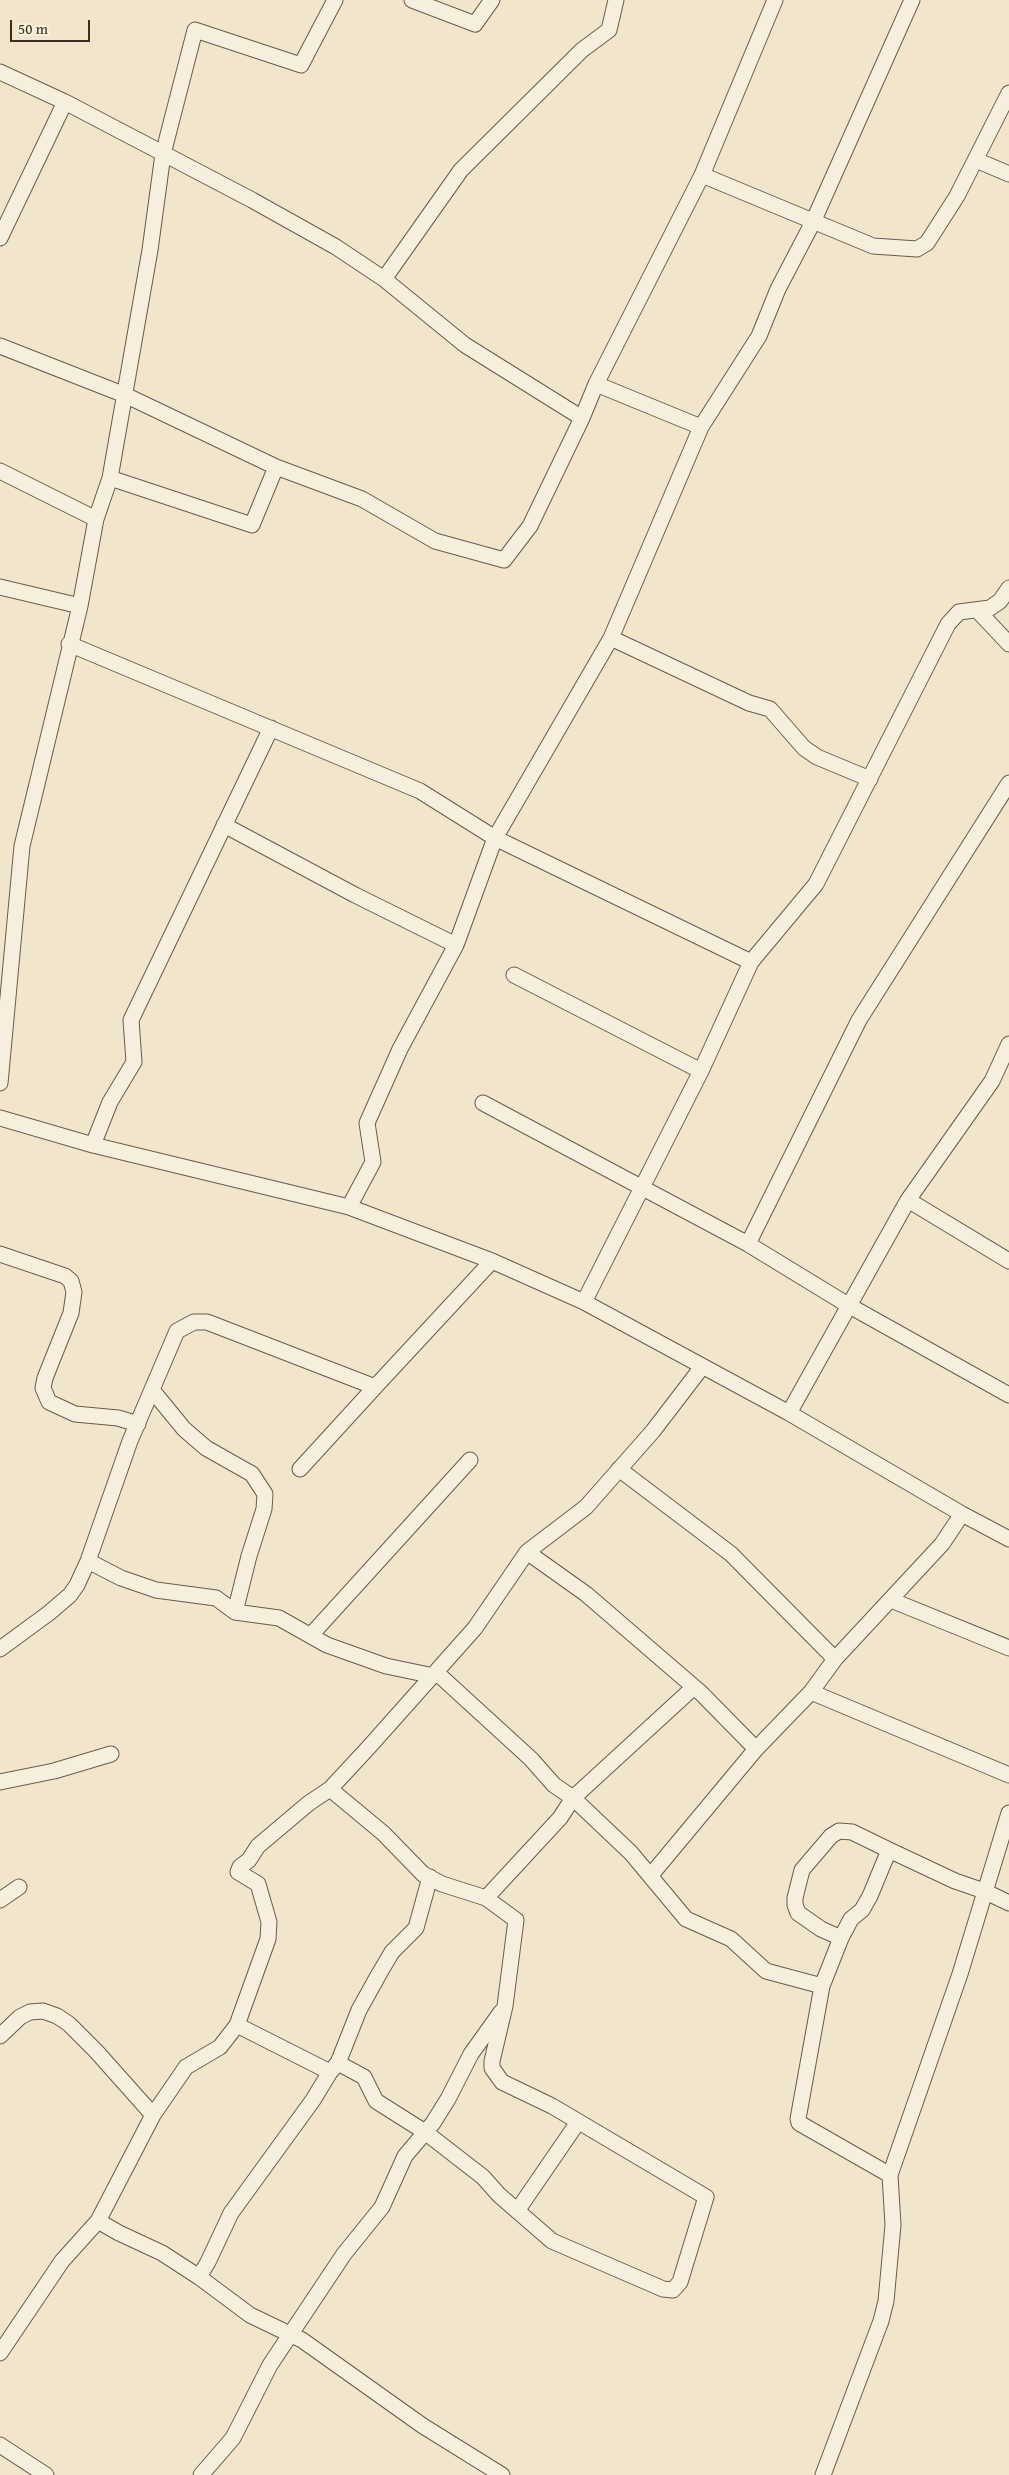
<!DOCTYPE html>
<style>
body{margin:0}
#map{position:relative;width:1009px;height:2475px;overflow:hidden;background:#f1e6cb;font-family:"Gentium Book Plus",serif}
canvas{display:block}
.scale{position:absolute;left:10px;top:20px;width:80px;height:22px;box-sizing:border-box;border:2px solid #3a2d21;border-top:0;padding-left:6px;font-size:15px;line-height:18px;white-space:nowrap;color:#3a2d21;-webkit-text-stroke:4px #f6efdd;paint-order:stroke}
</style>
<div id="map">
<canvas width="1009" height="2475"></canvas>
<div class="scale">50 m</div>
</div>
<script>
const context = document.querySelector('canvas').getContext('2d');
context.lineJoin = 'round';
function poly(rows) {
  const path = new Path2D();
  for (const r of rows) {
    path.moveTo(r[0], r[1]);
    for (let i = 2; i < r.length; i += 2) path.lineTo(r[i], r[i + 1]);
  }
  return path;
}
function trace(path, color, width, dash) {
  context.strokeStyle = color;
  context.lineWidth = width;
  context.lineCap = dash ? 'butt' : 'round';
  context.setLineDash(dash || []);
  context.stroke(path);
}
const minor = poly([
 [412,0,475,24,492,0],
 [0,72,65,102,252,200,336,247,384,279],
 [976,160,1009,174],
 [702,175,873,246,917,249,927,243,957,196,1009,93],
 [0,238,65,102],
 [0,346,125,395,276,467,362,499,435,541,504,560,530,526,582,418,465,345,384,279,461,170,582,50,609,30,616,0],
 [596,384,701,427],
 [582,418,596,384,702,175,775,0],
 [0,471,96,519],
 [110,478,252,525,276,467],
 [0,587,80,606],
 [978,611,1009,644],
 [611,638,749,703,770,709,804,748,817,757,870,779],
 [69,644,420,791,495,838,751,962],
 [224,825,355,895,456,945],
 [514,975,701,1071],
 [0,1083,22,846,80,606,96,519,110,478,150,250,163,154,195,30,301,65,335,0],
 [483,1103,748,1244,848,1305,1009,1395],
 [0,1118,93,1145,349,1207,492,1261,584,1302,789,1413,962,1514,1009,1539],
 [93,1145,110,1102,134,1062,131,1020,271,728],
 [908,1200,1009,1261],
 [349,1207,373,1162,367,1123,400,1049,456,945,495,838,611,638,701,427,759,336,778,289,813,222,912,0],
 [748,1244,859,1020,1009,783],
 [0,1254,65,1276,71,1281,74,1292,71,1313,45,1378,43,1388,49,1402,75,1414,118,1418,138,1424],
 [584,1302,701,1071,751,962,816,884,948,624,959,612,990,608,1000,601,1009,588],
 [152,1390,184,1429,206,1448,252,1474,265,1494,264,1509,249,1556,235,1612],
 [789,1413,908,1200,992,1081,1009,1044],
 [300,1469,375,1387],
 [619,1469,731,1554,835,1659],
 [527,1552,586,1594,701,1693,756,1749],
 [88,1561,121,1578,156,1590,216,1598,235,1612,279,1618,327,1645,386,1666,434,1676],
 [891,1600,1009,1648],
 [311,1635,470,1460],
 [0,1649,49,1613,70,1595,77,1585,88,1561,130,1441,177,1331,194,1322,207,1322,375,1387,492,1261],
 [694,1687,573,1798,631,1853,686,1919,731,1939,766,1971,822,1986],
 [811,1692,1009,1775],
 [0,1782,54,1771,111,1754],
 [330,1789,383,1833,423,1874,442,1884,486,1898],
 [889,1850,852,1832,839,1831,831,1836,802,1870,795,1898,795,1905,798,1913,821,1929,841,1938,851,1919,862,1910,870,1896,889,1850,955,1881,984,1891,1009,1903],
 [651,1875,756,1749,811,1692,835,1659,942,1544,962,1514],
 [0,1900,19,1887],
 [841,1938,822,1986,798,2119,799,2123,890,2175],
 [0,2036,20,2017,30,2012,43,2011,57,2016,69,2024,96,2051,153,2115,98,2221,62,2261,0,2353],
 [338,2063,364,2077,376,2101,425,2132,483,2177,499,2195,552,2241,663,2289,673,2290,680,2282,706,2197,552,2106,502,2082,492,2068,492,2061,505,2006,516,1920,486,1898,560,1818,573,1798,554,1785,531,1759,437,1673],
 [330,2072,237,2025,268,1939,269,1922,258,1884,238,1872,240,1867,249,1860,258,1846,309,1803,330,1789,369,1747,475,1628,527,1552,586,1507,653,1431,702,1367],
 [153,2115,186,2067,220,2047,237,2025],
 [517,2211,578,2122],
 [98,2221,119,2233,162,2253,199,2277,208,2262,231,2213,313,2100,330,2072,338,2063,359,2010,379,1974,392,1952,416,1928,430,1877],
 [199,2277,250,2315,302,2340,423,2426,502,2475],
 [0,2445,46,2475],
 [201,2475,233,2438,270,2365,344,2254,382,2207,405,2156,433,2123,448,2099,471,2054,501,2012],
 [823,2475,881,2321,886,2301,893,2225,890,2175,960,1974,1009,1813]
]);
trace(minor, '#685b4c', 17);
trace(minor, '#f6efdd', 15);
</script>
